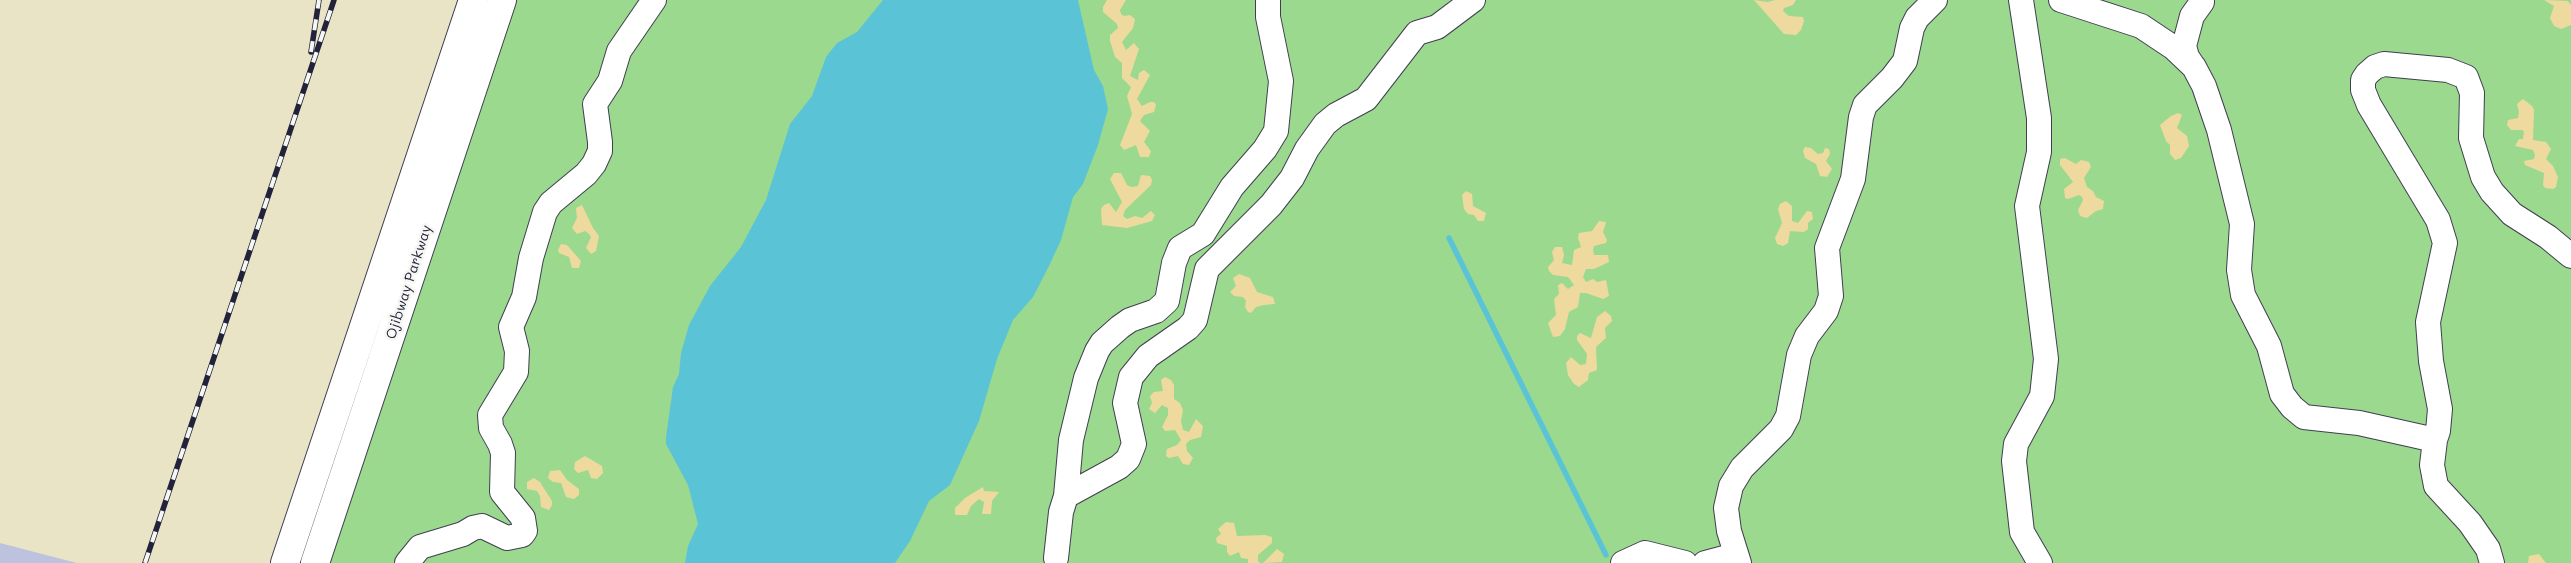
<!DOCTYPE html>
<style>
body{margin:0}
canvas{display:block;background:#eae4c7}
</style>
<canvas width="2571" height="563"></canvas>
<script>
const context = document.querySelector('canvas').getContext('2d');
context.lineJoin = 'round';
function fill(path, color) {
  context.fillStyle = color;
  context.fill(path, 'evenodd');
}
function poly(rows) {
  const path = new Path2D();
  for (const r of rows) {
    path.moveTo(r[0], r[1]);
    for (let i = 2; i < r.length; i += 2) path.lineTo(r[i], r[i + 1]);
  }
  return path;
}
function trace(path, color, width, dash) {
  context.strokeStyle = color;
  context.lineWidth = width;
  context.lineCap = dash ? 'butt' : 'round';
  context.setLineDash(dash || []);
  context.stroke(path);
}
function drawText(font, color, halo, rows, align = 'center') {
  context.font = font + ' Mali,sans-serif';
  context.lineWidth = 5;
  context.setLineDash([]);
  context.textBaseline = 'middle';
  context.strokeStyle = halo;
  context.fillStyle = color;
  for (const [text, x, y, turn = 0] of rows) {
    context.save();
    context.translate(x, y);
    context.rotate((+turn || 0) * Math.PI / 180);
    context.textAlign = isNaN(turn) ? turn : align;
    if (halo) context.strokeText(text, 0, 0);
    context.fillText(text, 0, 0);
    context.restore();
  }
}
fill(poly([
 [0,543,77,563,0,563]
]), '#bdc3de');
fill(poly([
 [515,0,2571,0,2571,563,326,563]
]), '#9bd98e');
fill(poly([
 [1107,0,1126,0,1120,10,1121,14,1124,16,1130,15,1135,19,1133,28,1122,42,1126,50,1134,43,1139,49,1130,76,1138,80,1139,73,1144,70,1150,75,1137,99,1142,106,1150,102,1154,102,1156,105,1154,112,1144,115,1140,121,1150,131,1144,142,1151,151,1149,157,1140,157,1136,145,1124,150,1120,145,1132,114,1127,96,1131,87,1122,78,1122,63,1115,57,1110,41,1110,35,1118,28,1117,24,1103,12,1103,7],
 [1754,0,1768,2,1775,0,1796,0,1793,5,1784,8,1783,11,1789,16,1803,17,1804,21,1801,30,1796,35,1784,34],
 [2544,0,2568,1,2571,5,2571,25,2561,29,2554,26,2550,18,2554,6],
 [2523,99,2532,106,2534,110,2533,140,2546,142,2551,149,2546,159,2553,166,2558,177,2556,187,2553,189,2545,188,2543,185,2544,173,2525,165,2524,161,2534,159,2535,155,2533,150,2515,146,2519,139,2523,139,2524,132,2522,130,2511,130,2507,125,2508,120,2518,118,2519,112,2517,104],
 [2178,113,2182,115,2177,128,2187,136,2189,146,2181,158,2175,160,2170,154,2170,145,2166,141,2160,125,2171,116],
 [1805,147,1811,148,1818,154,1823,153,1825,148,1829,149,1830,154,1826,161,1832,169,1827,177,1820,176,1816,164,1805,158,1803,151],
 [2065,158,2076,164,2081,160,2089,162,2091,167,2084,178,2087,187,2093,191,2096,197,2104,201,2103,209,2096,211,2087,218,2080,216,2078,210,2083,200,2082,197,2079,195,2068,199,2065,198,2064,189,2073,182,2060,165,2060,159],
 [1114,173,1121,173,1127,185,1131,187,1138,186,1141,175,1150,176,1152,180,1151,185,1125,210,1123,216,1127,219,1135,216,1142,218,1151,211,1155,215,1152,221,1127,228,1102,225,1101,209,1104,205,1109,203,1116,212,1122,202,1110,179],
 [1466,191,1472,194,1473,206,1486,213,1484,221,1478,221,1474,215,1468,214,1464,209,1462,195],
 [1786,201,1792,206,1792,221,1798,223,1807,211,1812,212,1813,219,1808,223,1808,229,1804,232,1790,231,1788,243,1783,246,1777,244,1775,238,1782,223,1778,209,1780,204],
 [582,205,593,228,599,236,596,251,591,254,586,248,591,237,589,234,585,231,577,234,572,228,577,218,576,208],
 [1599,221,1606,222,1603,232,1607,240,1606,243,1594,246,1593,250,1594,255,1608,255,1609,262,1594,269,1586,269,1583,277,1586,282,1593,279,1597,282,1606,280,1609,296,1603,299,1586,293,1580,293,1578,307,1569,312,1565,329,1560,336,1553,337,1548,323,1556,315,1554,299,1559,294,1558,285,1562,283,1568,289,1574,285,1568,277,1553,275,1549,271,1548,267,1554,260,1552,252,1555,247,1562,247,1564,255,1562,263,1572,265,1574,250,1581,247,1578,238,1579,233,1592,231],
 [561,244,567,245,581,261,579,268,572,268,569,257,559,253,558,250],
 [1239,274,1250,278,1257,292,1273,297,1275,304,1264,305,1256,307,1251,313,1248,312,1245,307,1246,301,1243,297,1234,296,1230,292,1236,286,1233,278],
 [1605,311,1611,316,1612,321,1605,328,1606,338,1596,347,1597,370,1589,373,1588,380,1579,387,1574,384,1568,375,1566,363,1571,357,1580,365,1586,364,1587,354,1577,340,1577,336,1580,333,1591,338,1597,317],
 [1165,377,1171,380,1174,385,1174,399,1180,403,1183,410,1181,421,1183,430,1189,432,1196,419,1203,426,1201,437,1190,440,1186,444,1187,451,1193,458,1189,465,1183,464,1178,456,1169,458,1166,456,1167,449,1177,445,1181,440,1175,430,1165,431,1162,427,1168,415,1168,408,1162,405,1155,413,1149,409,1152,403,1150,396,1154,392,1163,391,1161,380],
 [585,456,602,466,603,473,597,479,591,478,588,470,578,473,574,469,575,462],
 [560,470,567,480,579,489,579,495,574,499,566,497,561,483,553,482,548,478,550,471],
 [534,478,540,482,552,501,552,505,549,510,541,507,540,496,537,491,527,489,527,482],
 [983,487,984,491,999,492,992,501,991,514,982,514,984,502,979,499,971,506,967,515,955,515,955,508,965,498],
 [1226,522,1234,523,1237,536,1265,535,1272,537,1272,543,1258,555,1258,561,1260,563,1248,563,1248,559,1241,558,1239,552,1230,556,1227,552,1227,546,1217,543,1216,538,1221,534,1218,529],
 [1277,549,1284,554,1282,562,1263,563],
 [2539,554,2546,563,2528,563,2529,556]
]), '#eeda9e');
fill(poly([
 [883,0,1078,0,1094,70,1103,86,1108,109,1098,145,1083,184,1073,197,1061,240,1049,266,1033,297,1013,320,997,359,979,421,950,485,929,501,910,541,895,563,685,563,688,546,698,524,688,485,666,444,666,437,673,387,679,374,681,353,689,325,710,286,741,247,766,200,790,124,812,96,826,57,837,43,857,32]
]), '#5ac4d6');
trace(poly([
 [1449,238,1606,555]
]), '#5ac4d6', 5.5);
const minor = poly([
 [2021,0,2039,118,2039,152,2027,206,2046,359,2042,396,2016,444,2014,461,2022,532,2040,563],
 [2061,0,2141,26,2174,48,2194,67,2204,86,2219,130,2242,224,2239,270,2243,295,2269,346,2282,394,2292,407,2304,417,2359,423,2435,440,2432,465,2436,486,2470,523,2488,549,2492,563],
 [2193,66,2187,57,2184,46,2192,16,2202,2],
 [2435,440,2438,431,2440,409,2431,361,2428,322,2445,243,2438,220,2369,105,2363,90,2363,80,2367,74,2375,67,2384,64,2448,70,2466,77,2472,93,2471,138,2483,177,2492,192,2512,214,2548,237,2571,256],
 [1066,496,1071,440,1086,378,1097,351,1102,343,1120,327,1130,320,1156,311,1167,301,1174,263,1180,248,1203,234,1232,187,1265,149,1276,131,1281,81,1268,17,1268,0],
 [1056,558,1061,512,1066,496,1119,467,1128,459,1134,444,1125,403,1131,377,1148,356,1188,328,1195,320,1207,269,1271,205,1292,178,1307,149,1325,124,1336,115,1366,99,1417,33,1437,27,1473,0],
 [407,563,420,547,463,534,473,528,482,526,507,538,522,535,525,531,523,518,502,492,503,453,500,444,491,428,490,415,516,372,517,351,511,327,524,297,531,258,545,212,551,203,586,174,594,164,600,151,600,142,595,104,610,81,619,51,654,0],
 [1623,563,1645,553,1685,563],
 [1705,563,1735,555],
 [1739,563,1729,531,1726,508,1731,486,1742,468,1781,429,1788,416,1799,355,1807,336,1826,311,1831,296,1827,248,1853,179,1861,117,1865,105,1892,78,1905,61,1912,28,1917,18,1935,0]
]);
const major = poly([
 [285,563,473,0],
 [315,563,502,0]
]);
trace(minor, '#403f50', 26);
trace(major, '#403f50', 30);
trace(minor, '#fff', 24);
trace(major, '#fff', 28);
const rail = poly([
 [311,52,319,0],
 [145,563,334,0]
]);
trace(rail, '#22223b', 5.5);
trace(rail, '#f6f6f2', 4, [11]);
drawText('14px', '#22223b', '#f6f6f2', [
 ["Ojibway Parkway",409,282,-72]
]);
</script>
